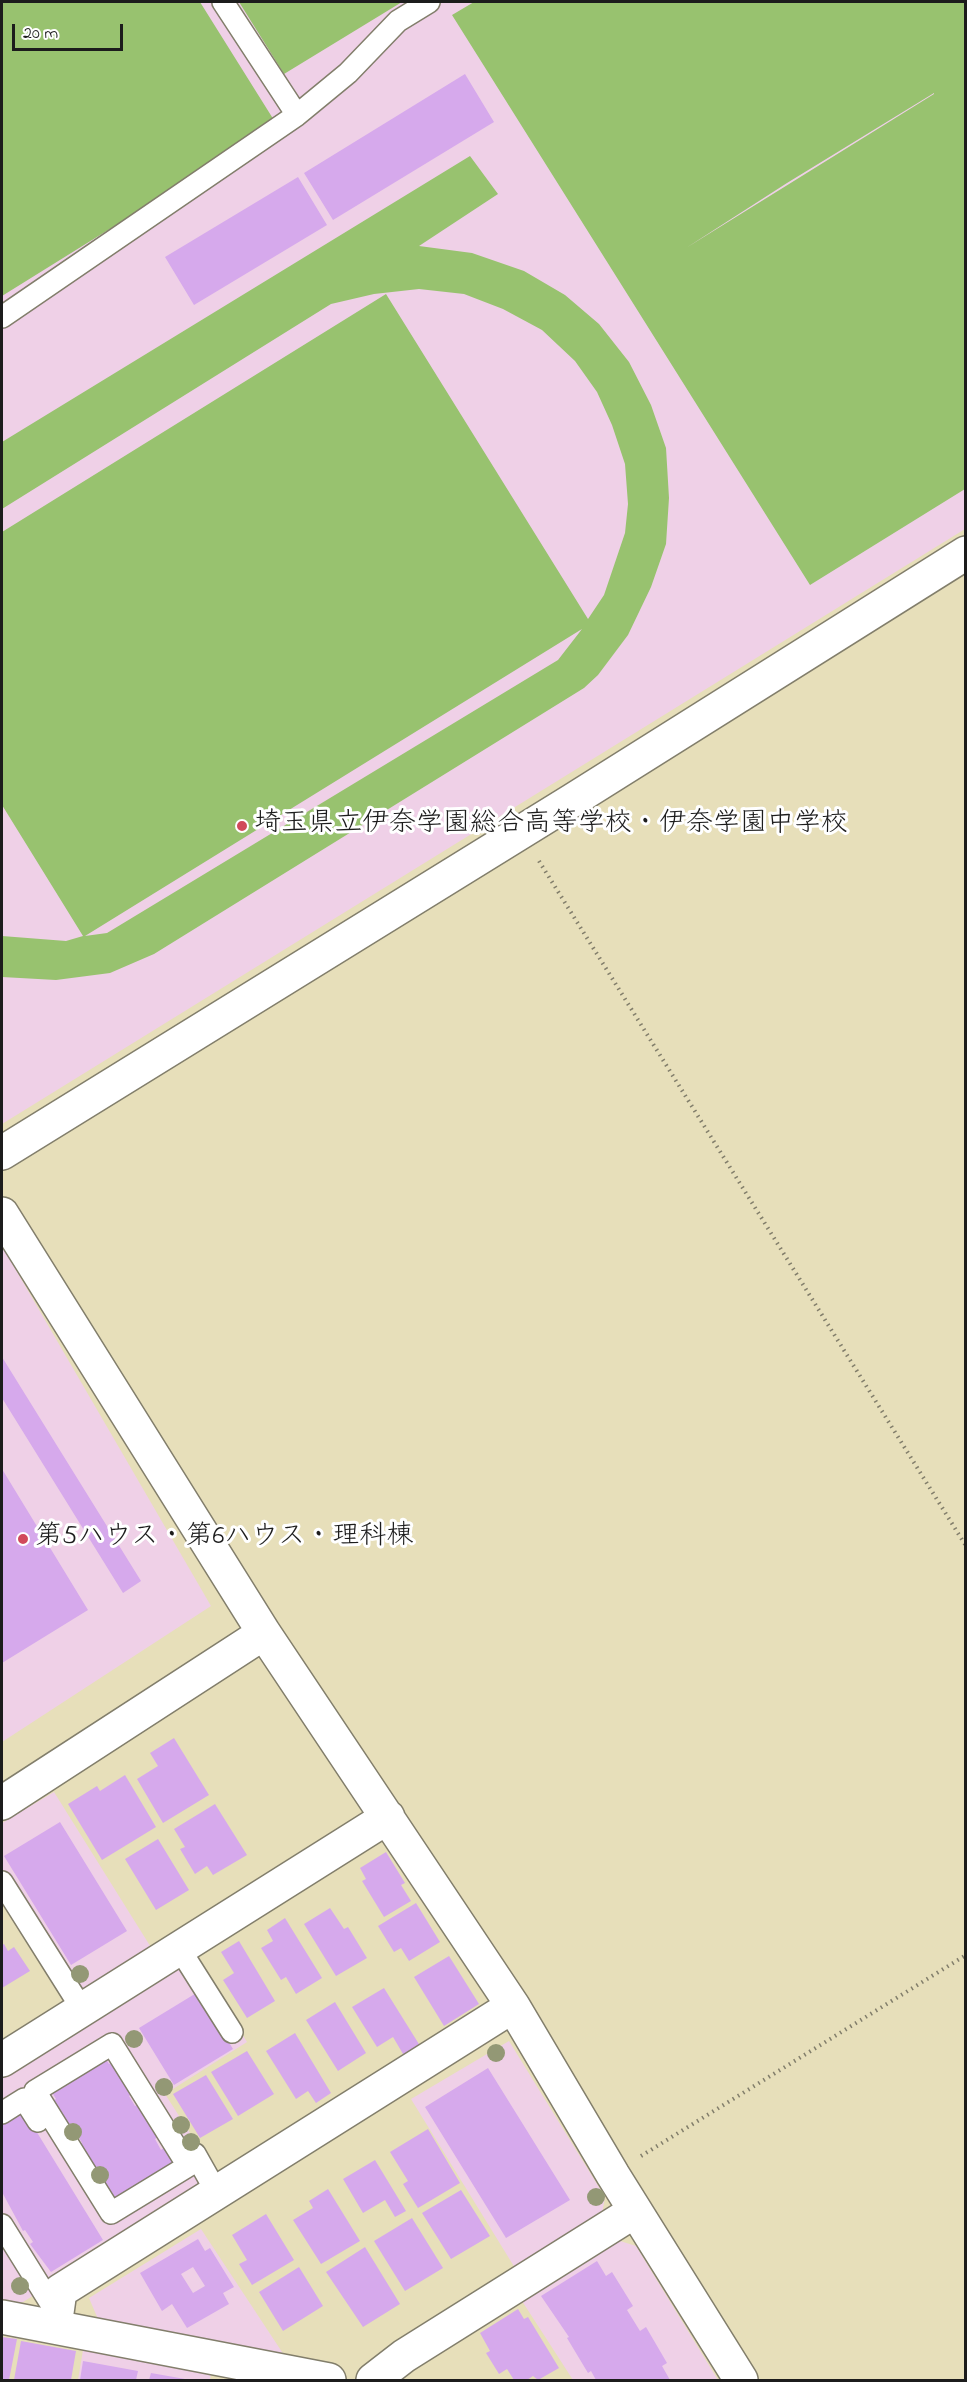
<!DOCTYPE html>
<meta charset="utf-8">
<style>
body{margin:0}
#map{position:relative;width:967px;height:2382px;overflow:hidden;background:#e7dfba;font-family:"Indie Flower",sans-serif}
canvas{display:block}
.frame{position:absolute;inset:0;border:3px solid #1c1c1c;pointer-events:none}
.scale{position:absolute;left:12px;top:24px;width:111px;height:27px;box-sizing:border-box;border:3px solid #1c1c1c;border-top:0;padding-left:8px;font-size:18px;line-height:21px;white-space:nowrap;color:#1c1c1c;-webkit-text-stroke:4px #fff;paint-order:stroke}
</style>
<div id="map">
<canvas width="967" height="2382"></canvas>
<div class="frame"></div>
<div class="scale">20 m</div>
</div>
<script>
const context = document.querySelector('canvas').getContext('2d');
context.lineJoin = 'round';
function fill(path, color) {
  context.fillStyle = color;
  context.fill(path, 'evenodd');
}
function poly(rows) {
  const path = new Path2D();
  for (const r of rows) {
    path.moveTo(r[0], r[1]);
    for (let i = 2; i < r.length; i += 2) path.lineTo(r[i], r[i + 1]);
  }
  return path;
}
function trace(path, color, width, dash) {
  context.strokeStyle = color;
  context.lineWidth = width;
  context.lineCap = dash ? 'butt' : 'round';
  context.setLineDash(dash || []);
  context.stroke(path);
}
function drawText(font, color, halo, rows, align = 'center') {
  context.font = font + ' "Indie Flower","Klee One",sans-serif';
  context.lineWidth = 6;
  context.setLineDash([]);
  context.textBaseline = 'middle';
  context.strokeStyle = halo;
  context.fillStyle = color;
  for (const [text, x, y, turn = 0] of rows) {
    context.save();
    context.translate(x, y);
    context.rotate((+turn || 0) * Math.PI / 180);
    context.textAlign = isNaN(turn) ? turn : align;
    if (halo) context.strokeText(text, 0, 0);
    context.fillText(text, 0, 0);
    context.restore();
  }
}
fill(poly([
 [2,2,965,2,965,529,2,1124],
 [2,1246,211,1606,2,1742],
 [54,1792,152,1949,67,2000,2,1896,2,1823],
 [195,1957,247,2042,165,2094,219,2178,23,2302,2,2303,2,2077],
 [509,2041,605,2197,602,2214,515,2268,411,2099],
 [201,2229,284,2355,98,2319,89,2298],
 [617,2240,636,2246,718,2380,573,2380,522,2301],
 [83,2350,211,2374,210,2380,78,2380]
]), '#efd0e7');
fill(poly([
 [2,2,200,2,277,125,2,296],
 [239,2,402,2,284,74],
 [474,2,965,2,965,489,810,585,452,15],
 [934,93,934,94,686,248,787,183],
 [470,156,498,194,419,246,472,253,524,271,565,295,599,324,629,362,651,405,666,448,669,498,666,544,651,587,628,635,598,675,584,688,154,954,110,973,56,980,2,977,2,936,66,941,83,936,2,805,2,532,386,294,588,619,604,595,625,533,628,504,625,464,612,425,597,392,575,361,542,330,503,309,464,294,419,289,374,294,331,304,2,509,2,442],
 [582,629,558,660,107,933,85,936]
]), '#98c26f');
fill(poly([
 [465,74,494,122,333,220,304,173],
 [298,177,327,225,194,305,165,257],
 [2,1357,141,1581,123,1593,2,1398],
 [2,1469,88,1610,2,1663],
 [174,1738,209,1795,163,1823,137,1779,158,1766,150,1753],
 [125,1775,156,1827,102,1860,68,1804,97,1786,100,1791],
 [215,1804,247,1855,213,1875,207,1866,195,1874,180,1849,185,1847,174,1829],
 [60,1822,127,1931,71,1965,4,1856],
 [158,1839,189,1890,156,1910,125,1859],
 [386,1852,405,1883,401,1885,411,1901,384,1917,362,1881,366,1879,360,1868],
 [416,1903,440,1942,409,1961,401,1948,394,1952,378,1926],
 [330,1908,344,1929,348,1927,367,1958,336,1976,304,1924],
 [285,1918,322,1978,296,1994,286,1977,281,1980,261,1948,273,1941,267,1930],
 [239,1941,275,2001,247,2018,223,1980,234,1973,221,1952],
 [4,1944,8,1951,14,1947,30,1971,2,1988,2,1945],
 [449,1956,479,2004,444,2026,414,1977],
 [384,1988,422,2049,406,2059,393,2037,377,2047,352,2007],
 [198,1992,233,2049,174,2085,139,2028],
 [335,2002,366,2053,338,2071,306,2020],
 [295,2033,331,2093,316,2103,308,2091,296,2099,266,2051],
 [247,2051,274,2094,238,2116,211,2072],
 [104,2056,109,2064,113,2061,133,2094,129,2096,135,2106,139,2104,159,2136,155,2139,161,2150,166,2146,177,2166,116,2204,99,2170,96,2171,80,2145,82,2143,73,2127,70,2129,53,2101,56,2099,50,2089],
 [488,2068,570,2200,506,2238,425,2107],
 [206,2075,233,2119,200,2138,173,2094],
 [22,2108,103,2240,51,2272,30,2244,33,2242,25,2230,23,2231,2,2192,2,2121],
 [428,2129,460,2183,418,2208,403,2184,408,2181,390,2152],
 [375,2160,406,2211,395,2217,385,2200,363,2213,343,2179],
 [328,2189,360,2241,321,2264,293,2220,313,2208,309,2201],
 [461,2190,490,2236,451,2259,422,2213],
 [266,2214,294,2260,252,2285,239,2264,247,2260,232,2235],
 [412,2218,443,2268,405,2291,374,2241],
 [198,2239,205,2251,210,2248,234,2287,223,2293,229,2304,187,2328,172,2304,162,2311,140,2273],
 [193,2267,205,2286,193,2293,181,2274],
 [365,2247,400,2304,363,2327,326,2272],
 [597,2261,606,2276,612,2272,633,2306,627,2310,640,2331,646,2327,667,2363,662,2366,670,2380,596,2380,591,2371,588,2373,567,2338,569,2337,541,2296],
 [299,2267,323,2306,283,2331,259,2292],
 [518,2309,524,2319,528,2317,559,2368,538,2380,533,2376,527,2380,514,2380,507,2369,499,2374,486,2353,490,2351,480,2333],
 [2,2337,17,2339,9,2380,2,2380],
 [21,2341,76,2351,71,2380,14,2380],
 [83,2361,138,2371,136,2380,80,2380],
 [151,2373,185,2379,185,2380,149,2380]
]), '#d6a9ec');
const service = poly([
 [223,2,297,115],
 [2,317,297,115,348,73,398,21,429,2],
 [2,1882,82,2009],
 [179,1948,232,2032],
 [112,2044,188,2166,111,2213,35,2091,112,2044],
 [2,2113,24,2099,38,2121],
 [184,2161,195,2154,217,2193],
 [2,2225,56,2312]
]);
const minor = poly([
 [2,1214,264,1633,513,2006,613,2175,741,2380],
 [2,1803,264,1633],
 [2,2060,388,1817],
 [2,2317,329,2380],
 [55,2327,60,2291,513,2006],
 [373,2380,404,2356,635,2211]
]);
const tertiary = poly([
 [2,1153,573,800,966,553]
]);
trace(service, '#827e6b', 24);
trace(minor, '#827e6b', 36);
trace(tertiary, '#827e6b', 36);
trace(poly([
 [539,861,966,1546],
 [641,2156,966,1955]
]), '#827e6b', 4, [1.5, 4.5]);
trace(service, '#fff', 21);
trace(minor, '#fff', 33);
trace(tertiary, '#fff', 33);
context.fillStyle = '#939875';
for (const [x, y] of [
 [80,1974],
 [134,2039],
 [496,2053],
 [164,2087],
 [181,2125],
 [73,2132],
 [191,2142],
 [100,2175],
 [596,2197],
 [20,2286]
]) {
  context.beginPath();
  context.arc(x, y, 9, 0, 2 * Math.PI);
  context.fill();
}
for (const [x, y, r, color] of [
 [242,826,6,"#d1495b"],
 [23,1539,6,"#d1495b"]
]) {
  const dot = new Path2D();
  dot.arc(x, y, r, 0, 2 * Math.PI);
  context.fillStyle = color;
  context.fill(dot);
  trace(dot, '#fff', 2);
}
drawText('27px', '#1c1c1c', '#fff', [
 ["埼玉県立伊奈学園総合高等学校・伊奈学園中学校",254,826],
 ["第5ハウス・第6ハウス・理科棟",35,1539]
], 'left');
</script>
